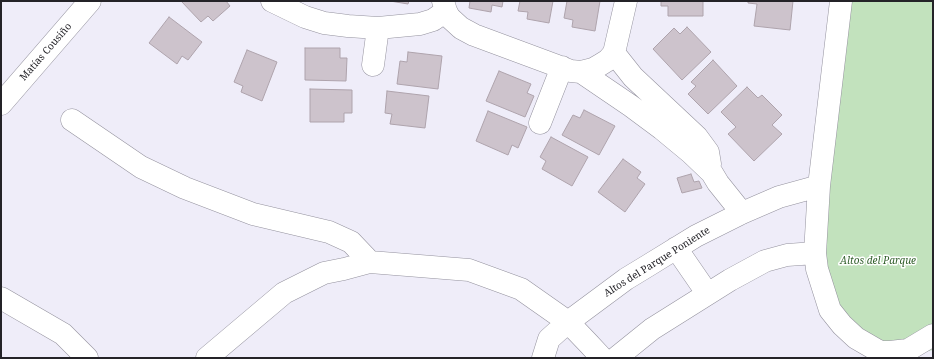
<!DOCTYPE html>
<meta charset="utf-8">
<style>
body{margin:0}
#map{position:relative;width:934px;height:359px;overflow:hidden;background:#efedf9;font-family:"Noto Serif",serif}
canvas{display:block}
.frame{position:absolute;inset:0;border:2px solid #242328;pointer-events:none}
</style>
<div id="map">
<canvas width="934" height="359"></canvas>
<div class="frame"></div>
</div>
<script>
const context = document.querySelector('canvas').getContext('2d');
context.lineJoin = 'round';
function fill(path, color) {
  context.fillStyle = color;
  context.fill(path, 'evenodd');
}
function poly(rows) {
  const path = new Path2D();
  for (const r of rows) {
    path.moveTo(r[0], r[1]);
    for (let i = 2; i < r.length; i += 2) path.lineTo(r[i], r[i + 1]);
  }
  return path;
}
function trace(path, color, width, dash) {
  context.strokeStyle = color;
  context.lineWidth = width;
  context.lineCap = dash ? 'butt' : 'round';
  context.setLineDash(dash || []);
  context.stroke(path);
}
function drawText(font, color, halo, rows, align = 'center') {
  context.font = font + ' "Noto Serif",serif';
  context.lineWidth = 3;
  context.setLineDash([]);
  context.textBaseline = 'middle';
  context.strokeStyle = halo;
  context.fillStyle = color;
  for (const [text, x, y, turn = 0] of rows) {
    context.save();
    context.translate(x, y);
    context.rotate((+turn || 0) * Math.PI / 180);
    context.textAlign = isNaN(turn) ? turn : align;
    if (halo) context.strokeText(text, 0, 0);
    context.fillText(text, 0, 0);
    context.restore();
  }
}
fill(poly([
 [845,1,933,1,933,350,916,354,897,352,845,321,822,269]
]), '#c2e2bd');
const building = poly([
 [181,1,226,1,230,6,213,21,208,16,201,22,181,1],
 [390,1,409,1,408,4,390,1],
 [470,1,503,1,502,7,492,5,491,12,469,8,470,1],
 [520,1,553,1,549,23,527,19,528,12,518,11,520,1],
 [567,1,600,1,595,31,572,27,573,20,564,18,567,1],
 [661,1,703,1,703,16,668,16,668,6,661,6,661,1],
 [748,1,793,1,790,30,754,26,757,4,748,3,748,1],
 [169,17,202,42,188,60,182,56,177,64,149,43,169,17],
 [687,27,711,52,682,80,653,49,674,28,680,34,687,27],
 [305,48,340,48,340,58,347,58,346,81,305,80,305,48],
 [247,50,277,62,262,101,241,92,243,86,234,82,247,50],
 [408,52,442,56,438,89,397,84,400,61,407,62,408,52],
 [713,60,737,86,708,114,688,94,696,86,691,82,713,60],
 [499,71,531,84,527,93,534,96,525,117,486,101,499,71],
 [747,87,758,98,762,95,782,115,772,125,782,134,754,161,728,134,736,127,721,112,747,87],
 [310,89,352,90,352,113,344,113,344,122,310,122,310,89],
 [387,91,429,96,425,128,390,124,392,114,385,113,387,91],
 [584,110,615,126,599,155,562,135,573,115,580,118,584,110],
 [488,111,527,127,518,148,512,145,508,155,476,141,488,111],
 [551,137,588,157,572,186,542,169,546,161,540,157,551,137],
 [623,159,641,172,637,178,645,184,625,212,598,192,623,159],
 [691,174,694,182,699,181,702,188,682,193,677,178,691,174]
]);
fill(building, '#cdc3cc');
trace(building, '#aea3ac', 1);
const minor = poly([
 [272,1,305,17,324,23,348,26,378,28,420,24,433,20,446,11],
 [443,1,446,11,449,17,461,28,474,35,571,71,581,72,593,69,600,65,608,60,614,53,626,1],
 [841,1,819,186,815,253,817,269,830,310,842,325,856,338,875,349,881,352,890,352,908,350,933,335],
 [614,53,633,77,697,137,708,152,710,164],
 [373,65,378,28],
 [581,72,631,106,662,129,691,153,712,173,718,183,742,213],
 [1,104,90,1],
 [72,120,141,167,185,188,253,214,329,232,351,242,370,262],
 [540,123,562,67],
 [676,248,707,293],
 [1,298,63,334,87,358],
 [207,358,284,293,324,273,344,269,370,262,469,270,521,289,568,322,589,344,602,358],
 [543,358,549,339,568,322,626,279,649,265,696,236,742,213,779,197,819,186],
 [616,358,652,329,730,280,765,261,787,255,815,253]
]);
trace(minor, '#94929e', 23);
trace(minor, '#fff', 22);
drawText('10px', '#242328', '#fff', [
 ["Matías Cousiño",46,52,-49],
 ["Altos del Parque Poniente",657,262,-32]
]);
drawText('italic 10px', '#315f2b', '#fff', [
 ["Altos del Parque",878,261]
]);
</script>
